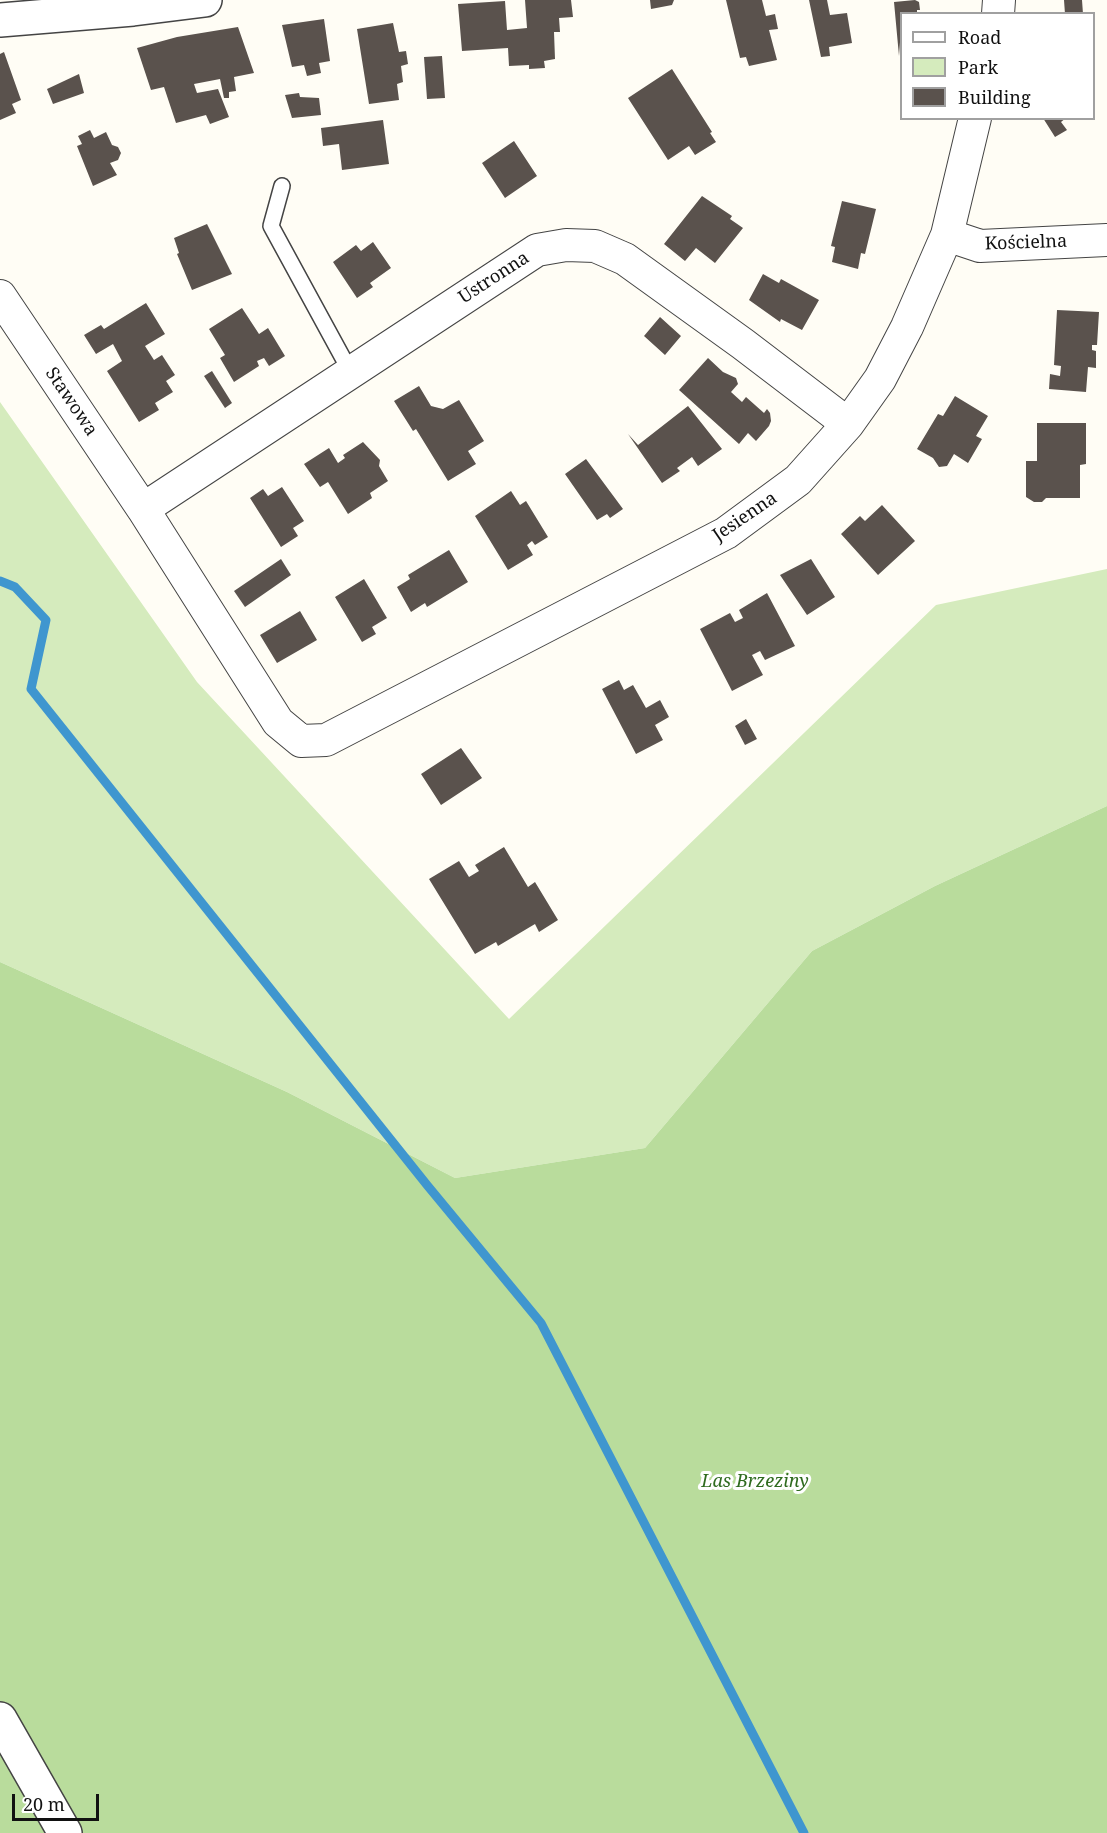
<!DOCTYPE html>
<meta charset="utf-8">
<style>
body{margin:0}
#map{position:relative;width:1107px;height:1833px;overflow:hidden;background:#fffdf5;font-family:"Noto Serif",serif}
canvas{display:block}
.legend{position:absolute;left:900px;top:12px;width:195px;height:108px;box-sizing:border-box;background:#fff;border:2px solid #a0a0a0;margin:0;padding:8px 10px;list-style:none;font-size:18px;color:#111}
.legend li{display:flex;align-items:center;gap:12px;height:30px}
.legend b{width:30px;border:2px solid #a0a0a0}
.scale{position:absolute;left:12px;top:1794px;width:87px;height:27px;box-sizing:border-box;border:3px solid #111;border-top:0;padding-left:8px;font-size:18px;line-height:21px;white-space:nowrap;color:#111;-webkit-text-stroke:4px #fff;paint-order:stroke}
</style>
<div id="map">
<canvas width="1107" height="1833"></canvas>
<ul class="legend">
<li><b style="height:8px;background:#fff"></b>Road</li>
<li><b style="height:16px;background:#d5ebbd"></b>Park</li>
<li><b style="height:16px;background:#5a524d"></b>Building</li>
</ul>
<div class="scale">20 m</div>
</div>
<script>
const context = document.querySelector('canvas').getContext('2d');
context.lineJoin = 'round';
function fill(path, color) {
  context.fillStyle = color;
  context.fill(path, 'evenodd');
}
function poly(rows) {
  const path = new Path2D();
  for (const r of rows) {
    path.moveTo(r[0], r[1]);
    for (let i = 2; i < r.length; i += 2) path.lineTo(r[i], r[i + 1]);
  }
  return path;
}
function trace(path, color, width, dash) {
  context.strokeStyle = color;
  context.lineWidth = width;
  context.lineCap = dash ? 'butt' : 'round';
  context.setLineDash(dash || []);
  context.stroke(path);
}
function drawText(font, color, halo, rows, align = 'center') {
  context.font = font + ' "Noto Serif",serif';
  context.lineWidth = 6;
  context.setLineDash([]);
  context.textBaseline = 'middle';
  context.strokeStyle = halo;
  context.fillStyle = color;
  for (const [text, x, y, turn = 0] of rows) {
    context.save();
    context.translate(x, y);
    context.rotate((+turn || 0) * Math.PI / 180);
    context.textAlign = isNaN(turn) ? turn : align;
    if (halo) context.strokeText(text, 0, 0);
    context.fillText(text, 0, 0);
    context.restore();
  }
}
fill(poly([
 [0,402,197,682,509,1019,936,605,1107,569,1107,806,935,886,812,951,645,1148,455,1178,287,1092,0,962]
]), '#d5ebbd');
fill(poly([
 [1107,806,1107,1833,0,1833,0,962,287,1092,455,1178,645,1148,812,951,935,886]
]), '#b9dc9c');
trace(poly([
 [0,581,15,587,46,620,31,689,427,1185,541,1323,804,1833]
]), '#3f96cf', 9);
fill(poly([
 [525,0,571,0,573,17,559,18,560,32,554,32,555,59,544,61,545,68,529,69,529,65,509,66,508,48,462,51,458,4,505,1,507,30,527,28],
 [650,0,674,0,672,5,651,9],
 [726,0,762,0,766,16,775,14,778,29,769,30,777,60,749,66,746,57,740,58],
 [809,0,827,0,830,15,847,13,852,43,829,47,830,56,821,57],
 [915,0,919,2,920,10,917,10,917,14,902,14,899,56,894,2],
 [1064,0,1082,0,1083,14,1065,14],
 [324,19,330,61,319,63,321,73,307,76,304,65,292,67,282,25],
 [393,23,399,52,406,51,408,64,401,66,403,82,397,84,399,100,369,104,357,29],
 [238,27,254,73,234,77,236,91,229,92,229,98,224,98,220,79,194,84,197,93,218,89,229,117,210,124,206,115,176,123,164,87,151,90,137,48,177,37],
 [4,52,21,100,12,104,16,113,0,120,0,54],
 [442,56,445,98,427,99,424,57],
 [672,69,712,132,710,133,716,142,695,155,689,146,668,160,628,98],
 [79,74,84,93,53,104,47,89],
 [299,93,300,97,319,98,321,115,292,118,285,95],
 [1043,118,1066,118,1061,122,1067,130,1055,137],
 [383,120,389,164,342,170,339,144,323,146,321,128],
 [90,130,94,138,106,132,112,145,118,147,121,153,118,160,110,163,117,175,93,186,77,146,82,144,78,136],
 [514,141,537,176,505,198,482,163],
 [702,196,732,216,730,219,743,228,715,263,696,248,685,261,664,244],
 [842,201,876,209,865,254,861,253,858,269,832,262,835,247,831,246],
 [207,224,232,274,192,290,177,254,179,253,174,238],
 [373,242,391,268,370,283,373,287,357,298,333,262,356,245,361,251],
 [763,274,779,283,781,279,819,300,802,330,781,319,780,322,749,300],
 [146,303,165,334,145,346,154,360,162,355,175,375,166,381,173,392,155,403,159,410,139,422,107,371,122,361,113,344,96,354,84,335,101,325,104,329],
 [242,308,259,334,268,328,285,356,269,366,264,358,257,361,259,366,234,382,220,358,225,355,209,329],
 [1057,310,1099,312,1097,345,1092,345,1092,350,1096,351,1096,368,1088,367,1086,392,1049,389,1050,374,1060,376,1061,366,1054,365],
 [660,317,681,336,665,355,644,336],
 [708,358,723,372,736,378,738,384,731,392,742,402,746,397,764,413,767,409,770,413,771,421,769,426,756,441,748,433,739,444,679,390],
 [212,371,232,403,225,408,204,376],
 [419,386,431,406,443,409,459,400,484,441,468,451,476,464,448,481,416,429,413,431,394,401],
 [955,396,988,416,976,436,982,439,968,463,954,454,947,466,939,467,933,458,917,449,938,414,943,416],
 [688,406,722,449,698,466,692,457,677,468,680,471,662,483,628,434,638,445],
 [1037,423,1086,423,1086,464,1080,465,1080,498,1046,498,1042,502,1034,502,1026,497,1026,461,1037,461],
 [363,442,380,460,379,466,388,481,370,493,372,498,348,514,328,482,320,487,304,464,329,448,338,463,345,458,343,455],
 [586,459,623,509,610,518,607,514,597,520,565,474],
 [282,487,304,521,293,528,298,536,281,547,250,498,263,489,268,496],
 [511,491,520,505,526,501,548,537,535,545,532,541,527,545,533,555,508,570,475,516],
 [882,505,915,541,878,575,841,534,860,516,865,521],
 [449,550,468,582,427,607,425,603,411,612,397,587,410,579,408,575],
 [281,559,291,575,245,607,234,591],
 [811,559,835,597,807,615,780,575],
 [364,579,387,618,372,627,376,634,362,642,335,597],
 [767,593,795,646,765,660,760,651,752,655,763,675,732,691,700,629,730,613,735,622,743,618,739,610],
 [300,611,317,640,277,663,260,635],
 [619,680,624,690,633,685,646,708,660,700,669,717,655,725,663,740,636,754,602,689],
 [746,719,757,739,745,745,735,726],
 [461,748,482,778,441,805,421,774],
 [504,847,528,887,535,882,558,920,539,932,535,924,498,946,496,942,475,954,429,879,459,861,469,877,479,871,475,865]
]), '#5a524d');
const service = poly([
 [282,186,271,226,350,371]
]);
const minor = poly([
 [998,14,999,0],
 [947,235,980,246,1107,240],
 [0,296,143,509,278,722,301,741,326,740,726,533,798,480,848,424,880,379,907,327,947,235,975,118],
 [143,509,537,250,566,245,595,246,625,259,743,344,848,424]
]);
const tertiary = poly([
 [0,20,133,9,205,0],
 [0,1719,65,1833]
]);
trace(service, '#444', 18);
trace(minor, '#444', 34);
trace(tertiary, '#444', 36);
trace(service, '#fff', 15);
trace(minor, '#fff', 32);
trace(tertiary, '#fff', 33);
drawText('18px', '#111', '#fff', [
 ["Kościelna",1026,243,-2],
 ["Ustronna",494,278,-33],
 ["Stawowa",71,402,56],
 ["Jesienna",745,517,-34]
]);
drawText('italic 18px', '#2f6b1f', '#fff', [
 ["Las Brzeziny",755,1482]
]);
</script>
